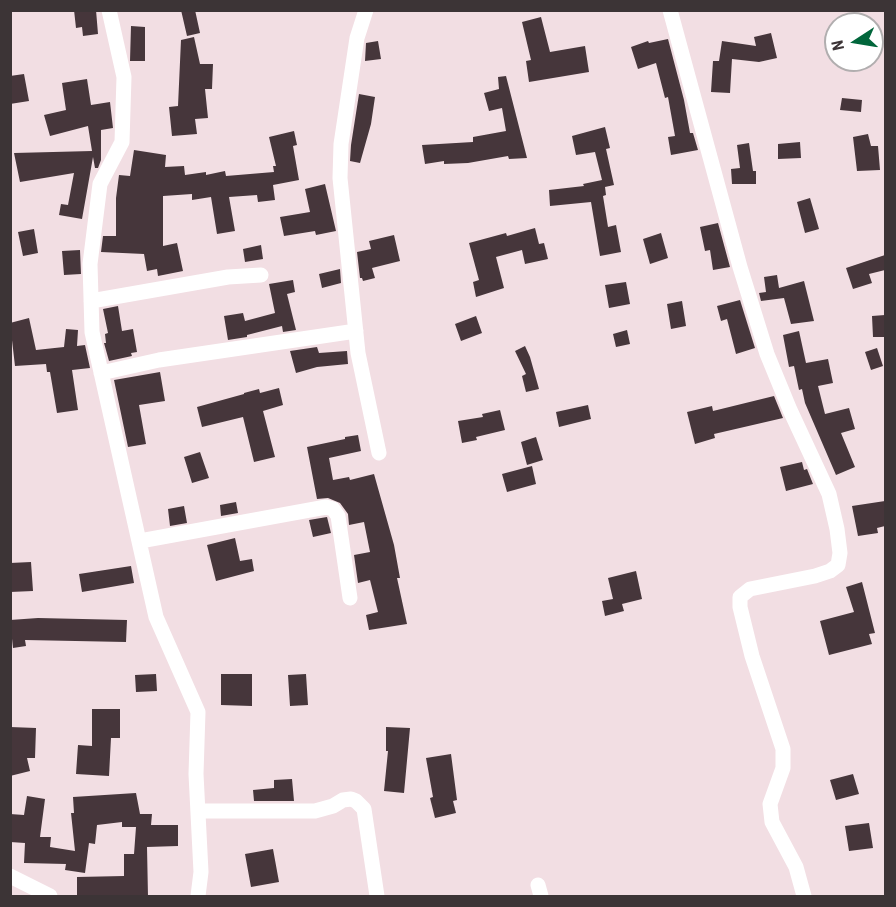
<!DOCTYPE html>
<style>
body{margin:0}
#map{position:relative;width:896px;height:907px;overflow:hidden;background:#f2dee3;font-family:"Roboto Condensed",sans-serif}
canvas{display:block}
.frame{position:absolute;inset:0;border:12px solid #3c3436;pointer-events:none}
.north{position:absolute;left:824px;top:12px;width:60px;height:60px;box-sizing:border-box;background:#fff;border:2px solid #b1aeaf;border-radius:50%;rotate:258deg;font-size:16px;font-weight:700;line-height:24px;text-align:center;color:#3c3436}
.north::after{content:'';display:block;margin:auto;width:21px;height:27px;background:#01663b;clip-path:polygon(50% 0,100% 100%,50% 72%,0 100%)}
</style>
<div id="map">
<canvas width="896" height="907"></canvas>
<div class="frame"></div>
<div class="north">N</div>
</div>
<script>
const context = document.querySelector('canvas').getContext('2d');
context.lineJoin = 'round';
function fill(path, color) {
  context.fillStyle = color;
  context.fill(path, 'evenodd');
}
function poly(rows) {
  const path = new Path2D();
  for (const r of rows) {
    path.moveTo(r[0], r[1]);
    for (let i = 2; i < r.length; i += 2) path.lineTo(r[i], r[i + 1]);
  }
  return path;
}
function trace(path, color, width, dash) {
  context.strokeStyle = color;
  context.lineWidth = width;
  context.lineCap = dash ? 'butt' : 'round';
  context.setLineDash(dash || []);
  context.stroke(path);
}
fill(poly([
 [74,10,96,10,98,34,83,36,82,27,76,28],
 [181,10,195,10,200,33,187,36],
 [541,17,550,52,585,46,589,72,529,82,526,61,531,60,522,22],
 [131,26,145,27,145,61,130,61],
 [771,33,777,58,759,62,732,59,730,93,711,92,713,61,719,61,722,41,756,46,754,37],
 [194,37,200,64,213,64,212,89,205,89,208,118,195,119,197,134,172,136,169,107,178,106,181,40],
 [668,39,684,100,690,133,693,133,698,150,671,155,668,137,675,136,668,97,665,98,656,63,638,69,631,47,648,41,649,43],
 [378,41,381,59,365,61,366,43],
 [24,74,29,101,10,104,10,76],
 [506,76,527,158,509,159,508,156,468,163,444,164,444,161,425,164,422,145,473,142,473,137,506,131,502,108,489,111,484,93,499,89,498,77],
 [87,79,91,105,110,102,113,128,101,130,101,160,98,168,95,168,93,157,82,219,59,215,61,204,68,205,74,173,20,182,14,153,92,151,88,126,50,136,44,115,66,110,62,83],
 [359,94,375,97,371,124,360,163,350,161,351,145],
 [842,98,862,100,861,112,840,110],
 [605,127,610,148,606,149,614,185,605,187,606,195,603,196,608,227,616,225,621,252,600,256,591,202,550,206,549,190,584,186,583,184,602,180,595,152,576,155,572,136],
 [294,131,297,145,293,146,299,180,273,185,275,200,258,202,257,195,229,197,235,231,217,234,211,197,192,200,192,194,163,196,163,246,177,243,183,271,158,276,157,269,147,271,144,254,101,252,103,236,116,236,116,198,119,175,130,176,134,150,166,155,165,167,184,166,185,175,206,172,206,175,225,171,226,176,274,172,273,166,276,166,269,137],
 [868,134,871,146,878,146,880,170,857,171,853,137],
 [800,142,801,158,778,159,778,144],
 [749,143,753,171,756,171,756,184,732,184,731,169,740,168,737,145],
 [325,184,336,231,316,235,315,231,284,236,280,217,310,212,305,189],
 [810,198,819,229,805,233,797,202],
 [718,223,730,267,713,270,710,250,705,251,700,227],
 [535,228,539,244,544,243,548,259,525,264,522,250,496,257,504,288,476,297,473,282,479,280,469,243,506,233,507,236],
 [34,229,38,253,23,256,18,232],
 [661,233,668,258,650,264,643,239],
 [394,235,400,261,372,268,375,278,363,281,362,278,360,278,357,252,371,249,369,241],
 [261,245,263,259,245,262,243,249],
 [80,250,81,274,64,275,62,251],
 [885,255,885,270,869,274,872,283,853,289,846,268],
 [340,269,341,283,322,288,319,274],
 [777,275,779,288,804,281,814,321,791,324,784,298,761,301,759,293,766,292,764,277],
 [293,280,295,292,287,294,296,330,283,332,282,326,247,335,247,337,228,340,224,316,243,313,245,321,275,313,269,284],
 [626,282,630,304,609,308,605,285],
 [740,300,755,348,736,354,727,319,721,321,717,306],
 [682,301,686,326,671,329,667,304],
 [118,306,122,331,133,329,137,352,131,353,132,356,109,361,104,343,106,343,105,334,108,333,103,309],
 [885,315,885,337,873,337,872,316],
 [476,316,482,333,461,341,455,324],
 [29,318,36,350,64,347,66,329,78,330,77,346,85,345,90,368,72,370,78,410,57,413,50,372,47,372,46,364,15,366,10,323],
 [627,330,630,344,616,347,613,334],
 [799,331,806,363,828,359,833,383,818,386,825,414,849,408,855,429,841,433,855,467,836,475,805,403,802,389,799,390,794,366,789,367,783,335],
 [525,346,530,357,539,389,526,392,522,376,526,374,515,351],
 [317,347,319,353,347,351,348,364,317,367,296,373,290,351],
 [877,348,883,366,871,370,865,352],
 [160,372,165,401,139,405,146,444,128,447,114,380],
 [279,388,283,405,263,411,275,457,254,462,243,417,202,427,197,407,244,394,244,393,259,389,260,393],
 [774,396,783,418,714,434,715,438,695,444,687,412,712,406,713,411],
 [588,405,591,419,559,427,556,412],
 [500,410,505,430,476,437,477,440,462,443,458,421,483,417,482,414],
 [358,435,361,451,329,458,333,480,349,477,350,480,374,474,394,545,400,578,397,578,407,624,369,630,366,615,378,612,370,580,358,583,354,555,370,552,364,522,349,525,348,514,340,503,328,498,317,499,307,447,345,439,345,437],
 [536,437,543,460,527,465,521,442],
 [200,452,209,478,192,483,184,457],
 [802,462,804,470,807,469,813,484,786,491,780,467],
 [532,466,536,484,507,492,502,474],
 [885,501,885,526,877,528,878,533,858,536,852,506],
 [236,502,238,513,221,516,220,505],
 [184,506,187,523,170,526,168,509],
 [327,517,331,533,313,537,309,520],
 [235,538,240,561,252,559,254,571,216,581,207,545],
 [31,562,33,591,10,592,10,563],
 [131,566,134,583,82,592,79,574],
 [636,571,642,599,622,604,624,611,605,616,602,601,613,599,608,578],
 [862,582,875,633,869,634,872,644,829,655,820,621,854,612,846,587],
 [38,618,127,620,126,642,25,640,26,646,13,648,10,620],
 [156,674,157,691,136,692,135,675],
 [221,674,252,674,252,706,221,705],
 [306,674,308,705,290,706,288,675],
 [92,709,120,709,120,738,111,738,109,776,76,774,78,745,92,746],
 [10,727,36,728,35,758,27,758,30,771,10,776],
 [386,727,410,728,404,793,384,791,388,751,386,751],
 [451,754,457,800,453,801,456,813,435,818,430,798,433,797,426,758],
 [853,774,859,794,836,800,830,780],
 [292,779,294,801,254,801,253,790,274,788,274,780],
 [136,793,140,814,152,814,151,825,178,825,178,846,147,847,148,897,77,897,77,877,124,876,124,854,134,854,136,827,122,827,122,822,97,825,95,844,89,843,85,873,65,870,66,864,24,863,25,843,10,842,10,814,24,815,27,796,45,799,40,837,51,837,50,847,75,851,71,813,74,813,73,797],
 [869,823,873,848,849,851,845,826],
 [273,849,279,882,251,887,245,854]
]), '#46363b');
trace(poly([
 [109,10,124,77,122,142,100,184,90,264,92,332,156,617,198,712,196,774,201,872,198,896],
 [366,10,357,38,341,144,340,178,358,353,379,453],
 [670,10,740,267,767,354,790,410,829,494,837,529,840,553,838,565,830,571,815,576,750,589,740,597,740,607,752,656,783,749,783,768,770,804,772,822,796,867,804,896],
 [91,301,228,277,261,275],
 [101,373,159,360,356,331],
 [140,541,326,507,333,509,338,516,350,598],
 [198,811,315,811,333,806,343,800,351,799,356,801,364,809,377,896],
 [10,876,50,896],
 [538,885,541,896]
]), '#fff', 15);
</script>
